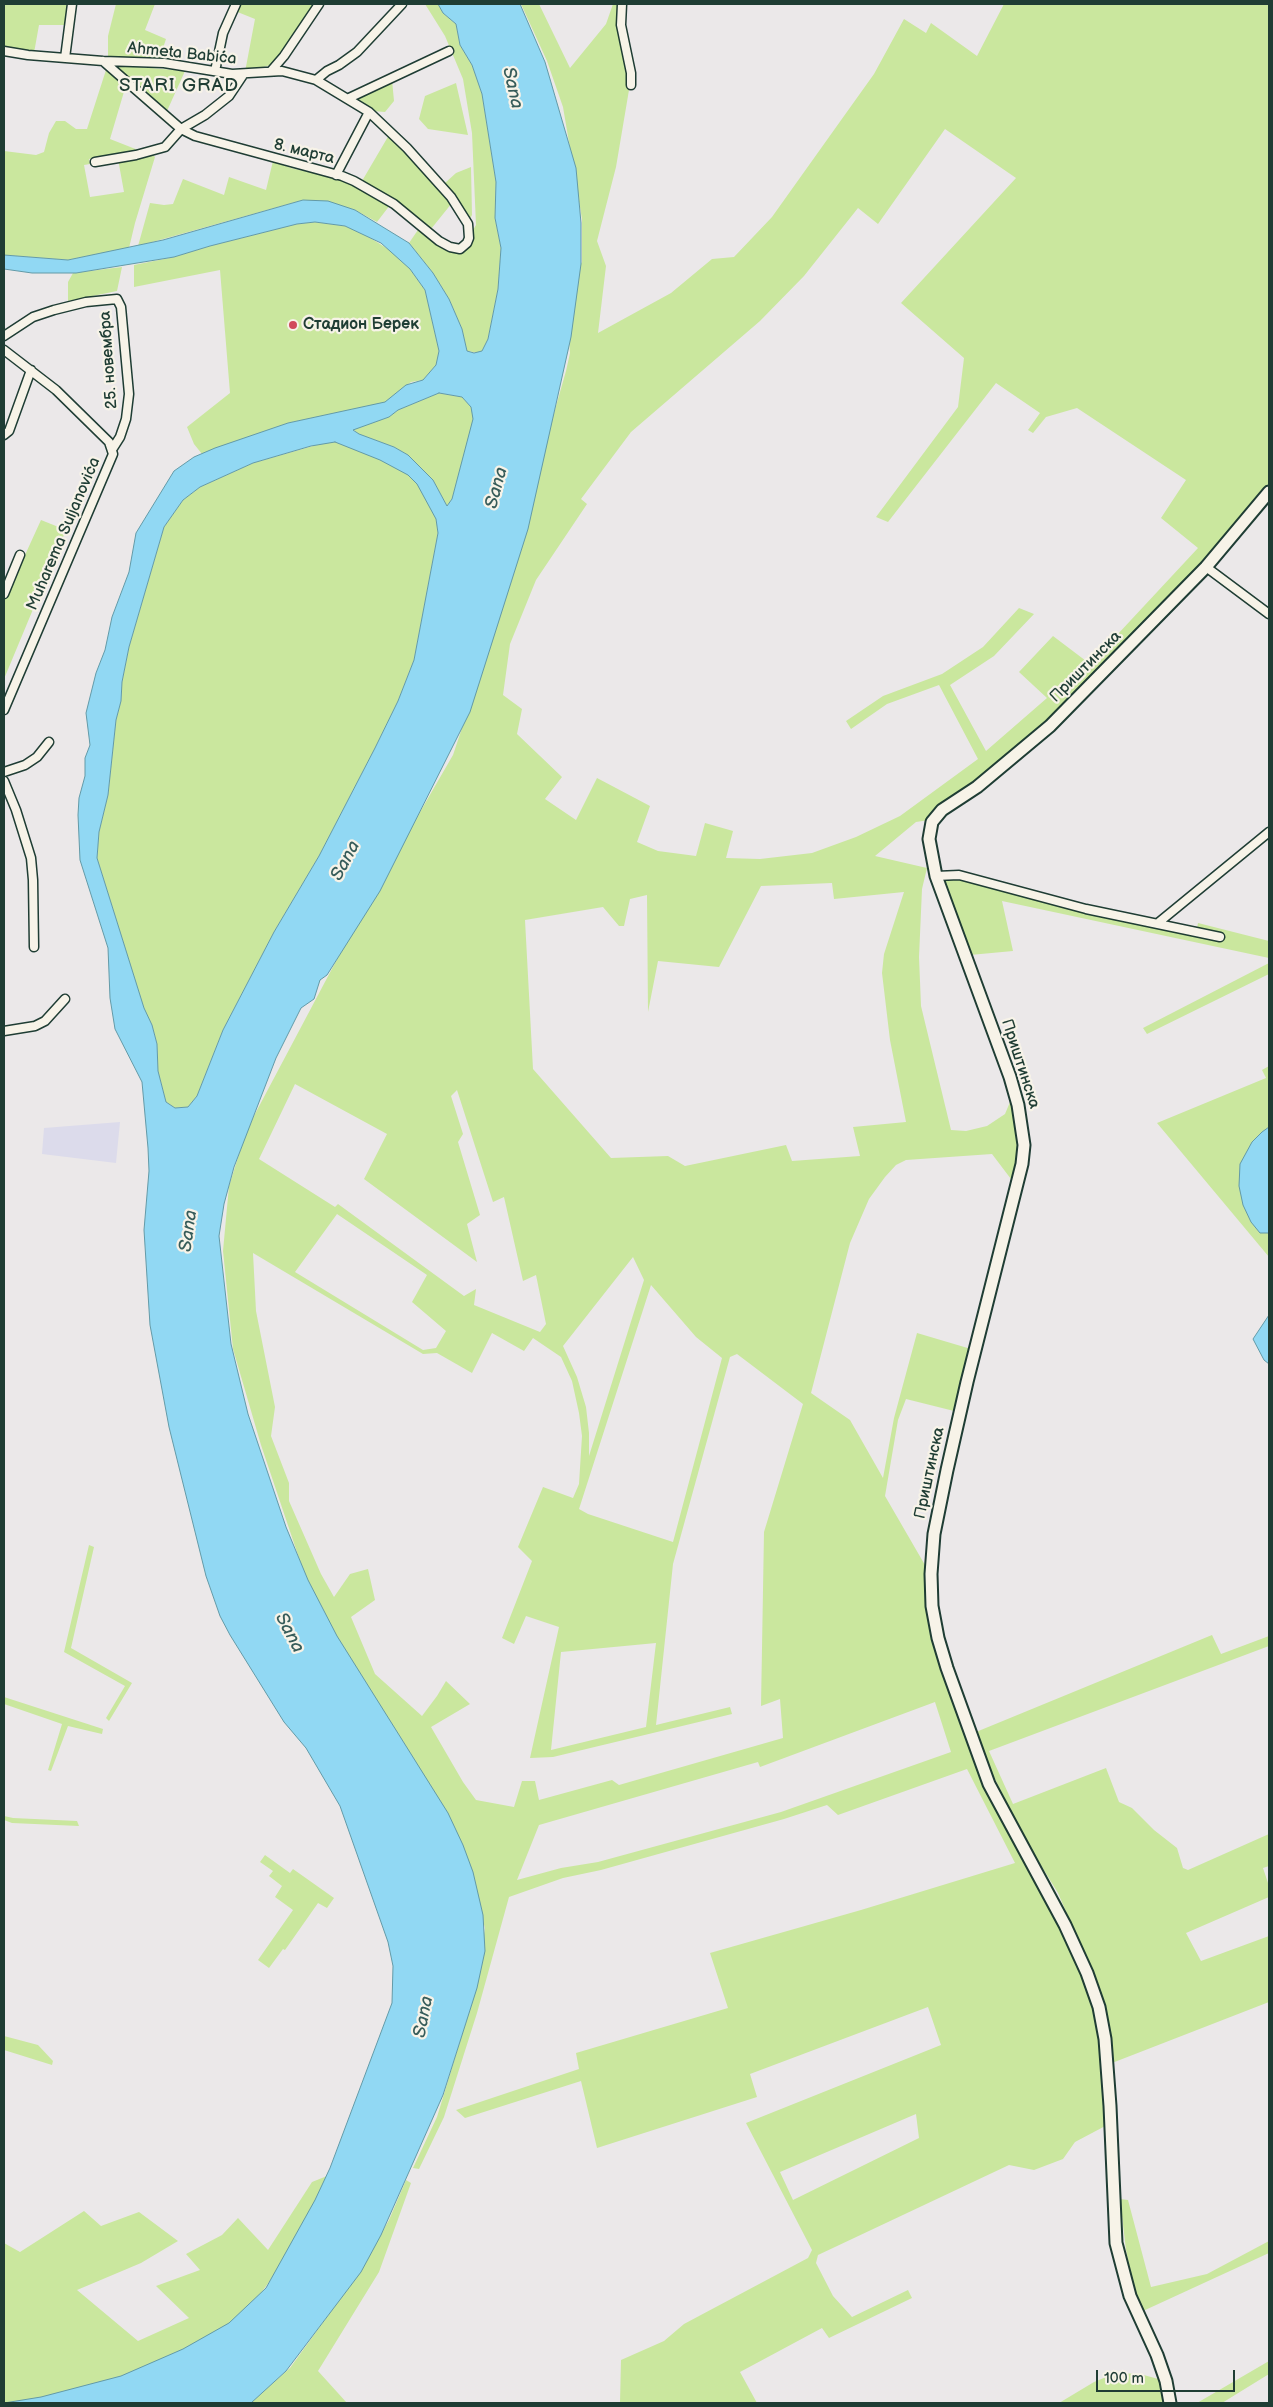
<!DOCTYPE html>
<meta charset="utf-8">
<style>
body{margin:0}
#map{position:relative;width:1273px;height:2407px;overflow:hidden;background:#ebe8e9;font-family:"Balsamiq Sans",sans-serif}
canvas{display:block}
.frame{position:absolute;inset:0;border:5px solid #1f3d34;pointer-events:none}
.scale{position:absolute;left:1096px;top:2370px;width:139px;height:22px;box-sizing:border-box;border:2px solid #1f3d34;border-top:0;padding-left:6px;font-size:15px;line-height:18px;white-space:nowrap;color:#1f3d34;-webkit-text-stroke:4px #f7f3e8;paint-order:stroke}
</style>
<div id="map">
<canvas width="1273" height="2407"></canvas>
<div class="frame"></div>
<div class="scale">100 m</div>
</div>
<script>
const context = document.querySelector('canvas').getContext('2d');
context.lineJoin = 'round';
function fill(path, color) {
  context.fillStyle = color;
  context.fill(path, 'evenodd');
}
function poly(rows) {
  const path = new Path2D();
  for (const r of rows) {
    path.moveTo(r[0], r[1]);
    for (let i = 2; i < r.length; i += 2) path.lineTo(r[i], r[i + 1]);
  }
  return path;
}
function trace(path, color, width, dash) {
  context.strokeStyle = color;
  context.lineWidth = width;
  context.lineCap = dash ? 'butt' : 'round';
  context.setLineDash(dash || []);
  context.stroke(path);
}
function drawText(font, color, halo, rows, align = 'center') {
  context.font = font + ' "Balsamiq Sans",sans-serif';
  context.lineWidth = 4.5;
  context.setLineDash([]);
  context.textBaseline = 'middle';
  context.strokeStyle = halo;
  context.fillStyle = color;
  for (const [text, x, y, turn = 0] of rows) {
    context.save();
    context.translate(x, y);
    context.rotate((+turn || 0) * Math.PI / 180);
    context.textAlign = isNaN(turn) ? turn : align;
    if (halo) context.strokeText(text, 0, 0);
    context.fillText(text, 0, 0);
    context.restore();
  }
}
fill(poly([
 [120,1122,116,1163,42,1154,44,1128]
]), '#dcdbeb');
fill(poly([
 [4,4,67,4,66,25,39,25,34,53,4,47],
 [116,4,155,4,145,30,166,39,159,60,108,56,108,36],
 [232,4,315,4,274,64,245,72,255,19,230,9],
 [425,4,438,4,443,13,456,24,460,45,472,65,482,94,496,182,495,218,501,248,498,289,488,339,482,351,479,353,467,351,462,329,449,299,433,273,409,243,420,227,436,244,451,252,463,251,471,245,472,232,476,225,472,133,463,79,445,36],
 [521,4,539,4,570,68,606,24,613,4,620,4,630,84,616,167,597,241,606,266,598,333,671,293,712,259,734,257,772,217,844,116,874,74,904,19,926,33,931,23,977,56,1004,4,1269,4,1269,484,1244,517,1195,572,1062,710,1010,755,964,789,929,820,916,822,875,856,927,868,922,889,919,957,921,1006,951,1130,966,1131,987,1126,1005,1114,1013,1095,1022,1134,1014,1183,992,1154,906,1160,896,1165,885,1177,869,1199,850,1243,811,1393,850,1420,883,1478,894,1418,917,1333,971,1349,958,1412,906,1399,898,1420,885,1496,929,1572,940,1656,1022,1849,1096,2001,1109,2124,1075,2142,1063,2159,1034,2170,1009,2165,818,2255,816,2263,833,2296,852,2317,908,2290,912,2298,829,2338,822,2328,740,2372,757,2403,620,2403,621,2360,664,2341,684,2324,808,2258,812,2250,746,2123,941,2045,928,2007,750,2074,757,2097,597,2148,581,2081,465,2118,456,2110,579,2069,576,2053,728,2008,710,1953,861,1910,1015,1863,967,1769,838,1815,827,1805,784,1819,601,1870,563,1878,509,1897,477,2013,444,2117,419,2169,413,2168,437,2117,475,1992,485,1928,469,1870,441,1806,404,1743,327,1627,302,1567,261,1445,233,1349,223,1251,229,1186,247,1129,361,914,453,755,477,683,566,371,570,353,566,288,582,262,582,219,563,107,547,61],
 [945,129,1016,178,901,303,964,358,958,407,876,517,888,522,996,383,1040,413,1028,430,1033,433,1046,417,1077,408,1186,480,1161,518,1198,548,1090,664,1053,636,1019,672,1047,698,986,751,950,685,994,656,1034,614,1019,608,983,647,942,674,883,696,846,721,851,729,887,704,939,685,978,759,900,816,856,837,812,853,760,859,726,858,733,831,705,823,696,856,658,851,637,842,650,806,597,778,576,820,545,799,562,777,517,734,522,709,503,695,510,644,536,580,587,504,581,499,631,432,760,321,804,276,858,208,878,224],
 [832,883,834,899,904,892,884,954,882,973,890,1040,906,1122,853,1127,860,1156,792,1161,786,1145,685,1166,668,1156,611,1158,533,1069,525,920,603,907,619,926,624,926,630,899,647,895,648,1012,658,961,719,967,761,886],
 [295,1084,387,1134,364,1179,477,1262,467,1224,480,1215,458,1142,463,1134,451,1096,457,1090,493,1202,504,1197,523,1281,536,1275,546,1324,540,1332,474,1305,476,1289,464,1296,338,1204,335,1207,259,1159],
 [337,1214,427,1275,412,1302,446,1331,436,1348,423,1350,295,1272],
 [253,1253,423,1354,437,1353,472,1373,492,1333,524,1351,533,1338,561,1357,572,1381,579,1413,582,1436,579,1484,573,1498,543,1487,518,1547,532,1561,502,1638,514,1644,526,1616,559,1627,530,1758,553,1757,732,1714,730,1707,656,1725,673,1564,730,1357,737,1354,803,1404,764,1532,761,1706,780,1699,783,1738,619,1785,612,1780,539,1800,535,1781,522,1781,514,1807,476,1800,463,1782,431,1727,470,1704,446,1681,437,1696,422,1716,375,1674,351,1617,375,1600,368,1569,350,1574,334,1597,321,1574,289,1501,289,1483,271,1436,275,1407,256,1311],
 [633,1257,644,1280,589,1456,589,1433,586,1407,577,1377,563,1346],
 [651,1285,696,1337,722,1358,673,1542,588,1514,579,1509],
 [656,1643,646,1727,551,1750,561,1652],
 [935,1702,951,1752,781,1812,598,1862,561,1868,517,1880,539,1825,758,1762,760,1767],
 [916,2114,919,2138,793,2200,780,2172],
 [121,66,128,66,185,71,167,111,119,71,118,68],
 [106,70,126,85,110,139,138,150,89,159,90,164,84,165,90,197,124,192,118,159,152,154,155,157,135,223,129,248,68,260,4,255,4,151,36,155,44,152,49,133,56,121,65,121,76,129,87,129],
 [392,80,394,101,385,112,372,111,356,99,357,97],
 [456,83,468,135,428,129,419,119,425,96],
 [389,135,452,203,431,229,394,200,362,181],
 [273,161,291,168,342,180,390,205,377,222,355,210,303,200,138,246,150,203,164,205,173,204,183,179,224,195,229,177,266,190],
 [471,167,472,215,470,219,467,218,445,183,456,173],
 [315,222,345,226,364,234,396,254,410,269,425,290,439,351,436,365,423,380,411,382,385,403,288,423,202,454,194,444,187,427,230,393,220,270,134,287,134,265,174,257,210,246,297,224],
 [122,267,117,291,68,301,68,282,73,273],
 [439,393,462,397,471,407,474,419,452,499,447,506,433,480,408,455,394,447,358,434,353,429,389,417,398,410],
 [334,440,395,455,435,505,438,533,414,660,398,701,375,748,319,856,274,932,223,1030,197,1096,188,1107,175,1108,166,1102,158,1071,157,1044,152,1025,144,1009,97,858,99,832,108,795,116,720,121,701,122,682,129,647,164,527,183,500,200,487,253,463],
 [41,520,66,530,4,679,4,601],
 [954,876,1196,934,1198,923,1269,941,1269,958,1002,901,1013,951,970,955,946,885,945,880,948,877],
 [1269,963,1269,974,1147,1034,1143,1028],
 [1269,1066,1269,1127,1262,1132,1260,1233,1269,1233,1269,1257,1157,1123,1266,1078,1262,1070],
 [89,1545,94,1547,71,1648,132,1683,109,1721,106,1718,125,1686,64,1652],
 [1212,1635,1221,1654,1269,1636,1269,1646,989,1751,1013,1804,1106,1768,1119,1802,1132,1808,1154,1830,1177,1848,1183,1868,1188,1870,1269,1834,1269,1866,1263,1868,1269,1886,1269,1897,1186,1933,1201,1961,1269,1936,1269,2002,1112,2063,1112,2040,1107,2013,1095,1979,1058,1893,1034,1854,1010,1809,993,1775,976,1732],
 [4,1697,103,1729,102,1734,68,1726,51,1771,48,1770,62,1724,4,1704],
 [4,1816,13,1818,77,1821,79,1826,12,1823,4,1820],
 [265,1855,290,1873,293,1869,334,1898,327,1908,318,1903,285,1950,283,1949,269,1968,258,1960,293,1910,275,1897,282,1886,269,1876,273,1871,260,1862],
 [4,2036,38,2045,53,2061,52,2065,4,2050],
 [337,2172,275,2274,235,2328,118,2403,4,2403,4,2243,20,2252,84,2211,101,2226,139,2212,178,2241,141,2263,77,2290,138,2341,189,2318,156,2286,200,2270,186,2254,222,2235,238,2218,268,2250,312,2182],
 [406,2180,411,2183,379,2272,318,2371,347,2403,250,2403,290,2368,358,2274,389,2220],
 [1120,2199,1128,2200,1151,2287,1207,2274,1269,2241,1269,2253,1143,2311,1134,2289,1126,2250],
 [1269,2361,1269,2374,1222,2403,1197,2403],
 [1116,2373,1140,2374,1162,2380,1169,2403,1059,2403,1094,2382]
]), '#cae79e');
const water = poly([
 [438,4,520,4,545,62,576,168,581,223,581,264,571,337,528,529,470,712,380,891,327,975,320,980,314,999,301,1008,276,1058,234,1167,224,1204,219,1236,231,1344,248,1414,286,1527,308,1580,337,1636,448,1813,463,1845,473,1872,483,1915,485,1951,477,1988,443,2095,381,2235,361,2272,286,2371,251,2403,4,2403,41,2397,121,2376,183,2349,229,2323,266,2288,315,2200,330,2168,392,2003,393,1966,388,1942,340,1806,306,1748,284,1722,230,1635,220,1616,206,1576,169,1427,150,1325,144,1230,149,1171,148,1148,142,1082,115,1029,110,998,108,948,80,860,78,815,79,798,85,776,85,758,90,745,86,713,96,673,105,650,112,617,129,572,136,533,174,471,194,457,215,448,288,423,385,402,406,385,423,380,436,365,439,351,425,290,410,269,381,243,345,226,315,222,297,224,210,246,174,257,76,273,32,273,4,269,4,255,68,260,163,240,303,200,328,201,355,210,409,243,433,273,449,299,462,329,467,351,474,353,482,351,488,339,498,289,501,248,495,218,496,182,482,94,472,65,460,45,456,24,443,13,438,4],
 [439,393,462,397,471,407,473,419,452,499,447,506,433,480,408,455,394,447,359,434,353,430,389,417,398,410,439,393],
 [335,442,380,460,408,475,417,484,436,519,438,533,414,660,398,701,375,748,319,856,274,932,223,1030,197,1096,188,1107,175,1108,166,1102,158,1071,157,1044,152,1025,144,1008,97,858,99,832,108,795,116,720,121,701,122,682,129,647,164,527,183,500,200,487,253,463,311,446,335,442],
 [1269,1127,1269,1233,1260,1233,1251,1222,1243,1205,1239,1186,1240,1164,1252,1142,1262,1132,1269,1127],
 [1269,1315,1269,1364,1264,1360,1253,1339,1269,1315]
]);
fill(water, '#91d8f3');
trace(water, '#639aa7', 1);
const street = poly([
 [622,4,621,25,631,73,631,85],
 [4,51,28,55,103,61,164,63,232,74,282,71,316,80,369,112,407,148,451,197,468,224,469,238,467,243,460,249,450,247,439,241,394,204,354,181,342,176,195,136,181,129,165,147,136,155,95,162],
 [65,58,72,4],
 [103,61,181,129,205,115,229,96,243,75],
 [215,71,223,33,236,4],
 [271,71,284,56,319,4],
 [316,80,327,71,339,65,357,52,402,4],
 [349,98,449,51],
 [336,175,369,112],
 [4,336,33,317,54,310,86,302,117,299,121,307,129,394,126,419,120,437,113,448],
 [4,350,56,390,109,442,113,454,4,710],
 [4,435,9,431,31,370],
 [1206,567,1269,614],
 [4,594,20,555],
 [4,772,25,765,37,757,49,742],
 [4,781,16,810,31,858,33,880,34,947],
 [936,876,959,875,1086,909,1220,937],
 [1158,923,1269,832],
 [4,1031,35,1026,45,1021,65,999]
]);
const secondary = poly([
 [1170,2403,1166,2381,1157,2355,1130,2296,1116,2243,1110,2106,1105,2039,1099,2007,1087,1973,1065,1925,989,1784,947,1668,938,1638,932,1606,931,1574,934,1534,947,1470,967,1382,1022,1164,1024,1145,1018,1105,1010,1077,936,876,929,839,932,822,942,810,977,787,1050,726,1206,567,1269,492]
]);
trace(street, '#1f3d34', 11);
trace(secondary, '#1f3d34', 15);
trace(street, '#f7f3e8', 8);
trace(secondary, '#f7f3e8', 11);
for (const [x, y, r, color] of [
 [293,325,5,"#d1495b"]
]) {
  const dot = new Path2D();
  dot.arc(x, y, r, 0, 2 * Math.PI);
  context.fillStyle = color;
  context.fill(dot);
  trace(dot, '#f7f3e8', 2);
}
drawText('16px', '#1f3d34', '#f7f3e8', [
 ["Ahmeta Babića",182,54,6],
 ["8. марта",304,152,14],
 ["25. новембра",109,360,-94],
 ["Muharema Suljanovića",64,534,-67],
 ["Приштинска",1086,667,-45],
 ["Приштинска",1020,1064,72],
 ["Приштинска",930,1473,-78]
]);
drawText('bold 16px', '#1f3d34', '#f7f3e8', [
 ["Стадион Берек",303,325]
], 'left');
drawText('italic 18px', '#365c5a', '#f7f3e8', [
 ["Sana",512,88,77],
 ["Sana",497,488,-75],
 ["Sana",346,861,-62],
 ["Sana",189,1231,-82],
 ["Sana",289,1633,62],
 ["Sana",424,2017,-79]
]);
context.letterSpacing = '1px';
drawText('19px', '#1f3d34', '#f7f3e8', [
 ["STARI GRAD",179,86]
]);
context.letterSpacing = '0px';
</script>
